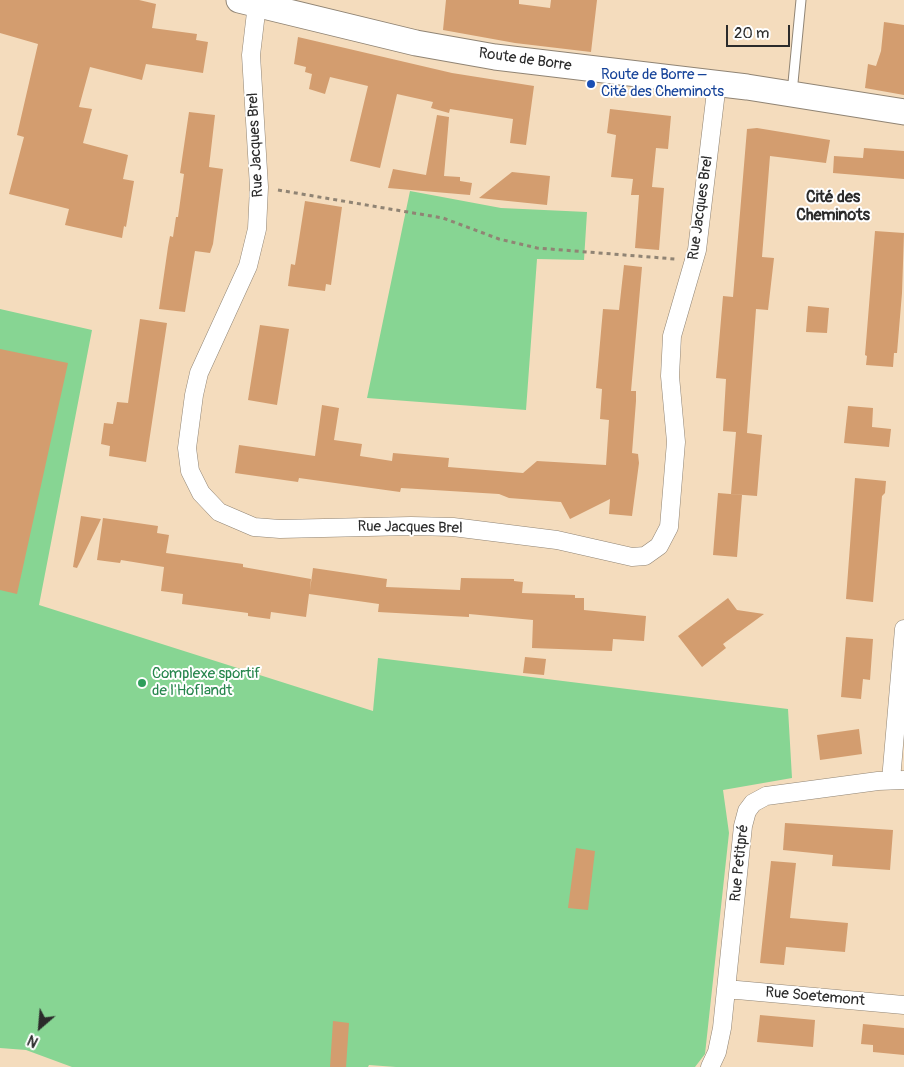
<!DOCTYPE html>
<meta charset="utf-8">
<style>
body{margin:0}
#map{position:relative;width:904px;height:1067px;overflow:hidden;background:#f4dcbd;font-family:Pangolin,sans-serif}
canvas{display:block}
.north{position:absolute;left:15px;top:1002px;width:50px;height:50px;-webkit-text-stroke:4px #fff;paint-order:stroke;rotate:207deg;font-size:14px;font-weight:700;line-height:20px;text-align:center;color:#2b2b2b}
.north::after{content:'';display:block;margin:auto;width:18px;height:22px;background:#2b2b2b;clip-path:polygon(50% 0,100% 100%,50% 72%,0 100%)}
.scale{position:absolute;left:726px;top:25px;width:64px;height:22px;box-sizing:border-box;border:2px solid #2b2b2b;border-top:0;padding-left:6px;font-size:15px;line-height:18px;white-space:nowrap;color:#2b2b2b;-webkit-text-stroke:4px #fff;paint-order:stroke}
</style>
<div id="map">
<canvas width="904" height="1067"></canvas>
<div class="north">N</div>
<div class="scale">20 m</div>
</div>
<script>
const context = document.querySelector('canvas').getContext('2d');
context.lineJoin = 'round';
function fill(path, color) {
  context.fillStyle = color;
  context.fill(path, 'evenodd');
}
function poly(rows) {
  const path = new Path2D();
  for (const r of rows) {
    path.moveTo(r[0], r[1]);
    for (let i = 2; i < r.length; i += 2) path.lineTo(r[i], r[i + 1]);
  }
  return path;
}
function trace(path, color, width, dash) {
  context.strokeStyle = color;
  context.lineWidth = width;
  context.lineCap = dash ? 'butt' : 'round';
  context.setLineDash(dash || []);
  context.stroke(path);
}
function drawText(font, color, halo, rows, align = 'center') {
  context.font = font + ' Pangolin,sans-serif';
  context.lineWidth = 4;
  context.setLineDash([]);
  context.textBaseline = 'middle';
  context.strokeStyle = halo;
  context.fillStyle = color;
  for (const [text, x, y, turn = 0] of rows) {
    context.save();
    context.translate(x, y);
    context.rotate((+turn || 0) * Math.PI / 180);
    context.textAlign = isNaN(turn) ? turn : align;
    if (halo) context.strokeText(text, 0, 0);
    context.fillText(text, 0, 0);
    context.restore();
  }
}
fill(poly([
 [410,191,501,208,587,212,584,260,537,259,526,410,367,398],
 [0,309,92,330,39,605,373,711,378,658,788,709,792,778,723,790,729,833,705,1054,695,1067,396,1067,369,1065,368,1067,72,1067,26,1050,0,1048]
]), '#87d593');
fill(poly([
 [0,0,139,0,156,4,152,28,197,34,196,40,208,42,203,73,146,64,142,80,90,67,79,107,92,109,83,143,128,155,123,179,134,181,126,227,124,226,122,238,65,225,69,209,9,194,24,137,17,135,38,44,0,33],
 [446,0,519,0,519,4,550,8,551,0,597,0,591,52,515,43,443,30],
 [884,22,904,25,904,95,865,88,868,64,876,66,881,51],
 [298,37,452,73,534,86,526,145,510,143,513,119,450,109,449,113,431,108,433,102,397,94,380,168,350,161,368,86,330,77,325,94,309,89,312,74,305,72,306,67,294,64],
 [610,109,671,116,668,149,656,148,652,187,664,188,659,250,635,248,639,195,631,195,633,179,611,177,616,135,607,133],
 [189,112,215,115,209,167,223,169,213,244,210,253,195,251,185,312,159,309,168,247,170,236,173,237,176,217,178,217,184,174,180,173],
 [437,115,449,117,444,176,460,177,460,181,472,183,470,195,388,188,393,169,426,175],
 [757,128,830,140,826,163,770,156,762,257,774,258,768,310,756,309,747,433,762,435,757,496,731,494,736,432,723,431,726,379,716,378,723,296,733,297,747,129],
 [864,148,904,151,904,179,833,173,834,156,863,158],
 [512,172,550,176,547,205,479,198],
 [305,201,342,207,331,285,326,284,325,291,288,286,291,264,295,265],
 [875,231,904,233,902,293,897,353,894,353,893,367,866,365,867,356,865,355],
 [624,265,642,267,631,391,636,391,636,401,632,453,638,454,639,463,632,516,609,514,610,499,570,519,561,502,509,498,499,494,401,488,400,492,299,478,298,482,235,473,239,445,315,456,322,405,339,408,334,440,362,444,360,456,392,461,393,453,449,458,448,467,523,473,537,461,606,465,609,420,600,419,602,389,596,388,603,309,619,310],
 [808,306,829,308,827,333,806,332],
 [140,319,167,323,146,462,109,456,110,446,101,444,104,423,113,424,117,402,128,403],
 [260,325,289,329,277,405,248,400],
 [0,349,68,363,17,594,0,590],
 [848,406,873,408,872,427,891,429,889,447,844,443],
 [855,478,886,481,885,493,882,496,873,602,846,599],
 [718,493,742,495,737,557,713,555],
 [81,516,101,519,77,568,73,567],
 [103,518,158,526,157,533,169,535,166,553,243,564,243,567,311,579,310,590,313,568,387,579,386,587,460,590,461,578,514,579,514,581,523,582,522,593,575,595,575,598,584,598,584,610,646,616,644,641,613,639,612,651,532,648,533,620,469,614,469,617,378,612,379,604,309,594,306,617,271,612,270,619,248,616,248,613,182,604,183,594,161,591,164,567,121,560,120,563,97,560],
 [728,598,737,610,764,614,723,644,726,648,702,667,678,636],
 [846,637,873,639,870,680,863,679,861,699,841,697],
 [525,657,546,659,544,675,523,673],
 [859,729,862,754,820,760,817,735],
 [785,823,893,830,890,870,832,866,833,855,783,850],
 [576,848,595,851,588,910,568,908],
 [771,861,796,863,790,918,848,923,845,952,786,947,784,965,760,963],
 [760,1015,815,1020,813,1047,757,1042],
 [333,1021,349,1023,346,1067,330,1067],
 [863,1024,904,1028,904,1055,873,1052,873,1045,861,1044]
]), '#d39d6f');
const service = poly([
 [792,93,801,0]
]);
const minor = poly([
 [257,4,251,55,259,187,257,229,248,266,199,373,194,395,187,448,190,471,201,493,219,512,254,527,280,529,411,526,453,527,557,540,632,557,645,556,659,546,669,527,676,442,670,376,672,336,697,250,717,83],
 [891,780,904,629],
 [726,989,904,1005],
 [710,1067,717,1052,722,1028,743,826,747,811,753,803,766,796,878,781,904,780]
]);
const secondary = poly([
 [239,0,416,43,495,57,747,87,904,112]
]);
trace(service, '#908474', 11);
trace(minor, '#908474', 19);
trace(secondary, '#908474', 27);
trace(poly([
 [278,190,443,218,499,239,537,248,675,259]
]), '#908474', 3, [4, 4]);
trace(service, '#fff', 9);
trace(minor, '#fff', 18);
trace(secondary, '#fff', 25);
for (const [x, y, r, color] of [
 [591,84,5,"#1a4fb4"],
 [142,683,5,"#2e9e5b"]
]) {
  const dot = new Path2D();
  dot.arc(x, y, r, 0, 2 * Math.PI);
  context.fillStyle = color;
  context.fill(dot);
  trace(dot, '#fff', 2);
}
drawText('15px', '#2b2b2b', '#fff', [
 ["Route de Borre",525,60,8],
 ["Rue Jacques Brel",256,145,-93],
 ["Rue Jacques Brel",701,208,-82],
 ["Rue Jacques Brel",410,528,1],
 ["Rue Petitpré",740,863,-84],
 ["Rue Soetemont",815,997,5]
]);
drawText('15px', '#164399', '#fff', [
 ["Route de Borre –",601,75],
 ["Cité des Cheminots",601,92]
], 'left');
drawText('15px', '#27864d', '#fff', [
 ["Complexe sportif",152,674],
 ["de l'Hoflandt",152,691]
], 'left');
drawText('bold 16px', '#2b2b2b', '#fff', [
 ["Cité des",833,198],
 ["Cheminots",833,216]
]);
</script>
